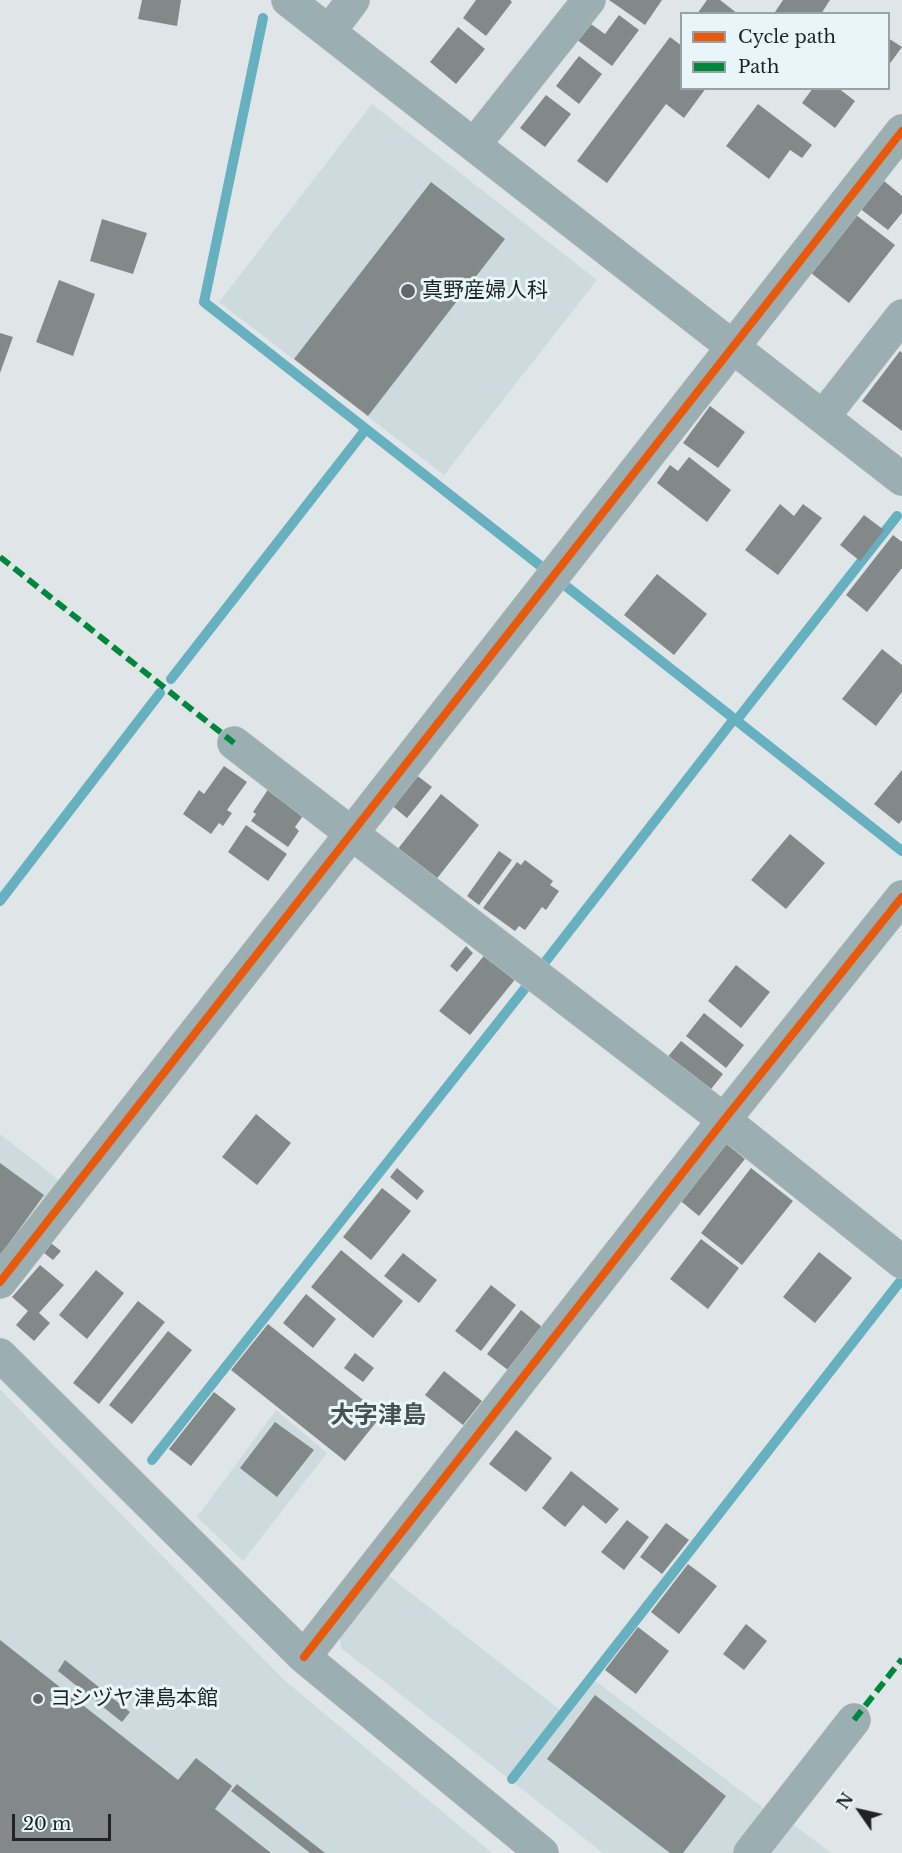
<!DOCTYPE html>
<meta charset="utf-8">
<style>
body{margin:0}
#map{position:relative;width:902px;height:1853px;overflow:hidden;background:#e0e6e8;font-family:"Libre Baskerville",serif}
canvas{display:block}
.legend{position:absolute;left:680px;top:12px;width:210px;height:78px;box-sizing:border-box;background:#e9f6f9;border:2px solid #98a2a4;margin:0;padding:8px 10px;list-style:none;font-size:18px;color:#1f2324}
.legend li{display:flex;align-items:center;gap:12px;height:30px}
.legend b{width:30px;border:2px solid #98a2a4}
.north{position:absolute;left:830px;top:1781px;width:60px;height:60px;-webkit-text-stroke:4px #e9f6f9;paint-order:stroke;rotate:304deg;font-size:16px;font-weight:700;line-height:24px;text-align:center;color:#1f2324}
.north::after{content:'';display:block;margin:auto;width:21px;height:27px;background:#1f2324;clip-path:polygon(50% 0,100% 100%,50% 72%,0 100%)}
.scale{position:absolute;left:12px;top:1814px;width:99px;height:27px;box-sizing:border-box;border:3px solid #1f2324;border-top:0;padding-left:8px;font-size:18px;line-height:21px;white-space:nowrap;color:#1f2324;-webkit-text-stroke:4px #e9f6f9;paint-order:stroke}
</style>
<div id="map">
<canvas width="902" height="1853"></canvas>
<ul class="legend">
<li><b style="height:8px;background:#e8590c"></b>Cycle path</li>
<li><b style="height:8px;background:#00873e"></b>Path</li>
</ul>
<div class="north">N</div>
<div class="scale">20 m</div>
</div>
<script>
const context = document.querySelector('canvas').getContext('2d');
context.lineJoin = 'round';
function fill(path, color) {
  context.fillStyle = color;
  context.fill(path, 'evenodd');
}
function poly(rows) {
  const path = new Path2D();
  for (const r of rows) {
    path.moveTo(r[0], r[1]);
    for (let i = 2; i < r.length; i += 2) path.lineTo(r[i], r[i + 1]);
  }
  return path;
}
function trace(path, color, width, dash) {
  context.strokeStyle = color;
  context.lineWidth = width;
  context.lineCap = dash ? 'butt' : 'round';
  context.setLineDash(dash || []);
  context.stroke(path);
}
function drawText(font, color, halo, rows, align = 'center') {
  context.font = font + ' "Libre Baskerville","Noto Sans JP",serif';
  context.lineWidth = 6;
  context.setLineDash([]);
  context.textBaseline = 'middle';
  context.strokeStyle = halo;
  context.fillStyle = color;
  for (const [text, x, y, turn = 0] of rows) {
    context.save();
    context.translate(x, y);
    context.rotate((+turn || 0) * Math.PI / 180);
    context.textAlign = isNaN(turn) ? turn : align;
    if (halo) context.strokeText(text, 0, 0);
    context.fillText(text, 0, 0);
    context.restore();
  }
}
fill(poly([
 [372,104,597,280,444,475,219,302],
 [0,1134,66,1186,0,1270],
 [0,1389,59,1451,284,1680,492,1853,0,1853],
 [276,1410,327,1453,243,1561,197,1517],
 [384,1572,560,1710,508,1778,341,1648,339,1629],
 [594,1680,770,1813,740,1853,603,1853,514,1783],
 [786,1819,831,1853,761,1853]
]), '#cddade');
trace(poly([
 [263,18,204,302,547,571],
 [562,583,902,851],
 [171,679,366,429],
 [736,721,897,516],
 [0,901,160,693],
 [542,966,734,719],
 [152,1460,530,982],
 [512,1779,902,1279]
]), '#67b0c0', 10);
fill(poly([
 [142,0,181,0,177,26,138,19],
 [476,0,510,0,512,2,486,36,463,18],
 [609,0,662,0,645,25],
 [707,0,720,0,738,14,697,14],
 [783,0,830,0,821,14,777,14,775,12],
 [619,15,639,30,612,66,576,39,588,22,605,34],
 [458,27,485,49,456,84,430,62],
 [670,37,682,46,682,88,706,88,684,118,666,104,607,183,577,161],
 [888,38,902,47,888,66],
 [579,56,602,74,579,104,556,86],
 [813,88,838,88,855,101,835,128,802,103],
 [546,95,571,114,545,147,520,128],
 [758,104,812,145,802,158,790,150,769,179,726,146],
 [877,175,902,196,902,213,888,230,854,204],
 [431,182,505,239,368,416,294,359],
 [851,211,895,245,849,303,806,269],
 [102,219,147,233,133,274,90,261],
 [59,280,95,294,73,356,36,342],
 [0,333,13,337,0,373],
 [900,351,902,353,902,431,862,401],
 [710,406,745,432,718,468,683,443],
 [689,457,731,490,707,522,657,483,670,465,678,471],
 [780,504,794,516,803,504,822,518,778,575,745,550],
 [864,515,884,530,860,561,840,545],
 [893,535,902,542,902,568,867,612,846,595],
 [657,574,707,614,674,655,624,615],
 [882,649,902,665,902,692,876,726,842,699],
 [224,766,247,782,227,810,232,813,223,826,219,823,211,834,183,814,199,790,204,794],
 [902,770,902,820,899,824,874,804],
 [415,774,432,787,407,818,390,804],
 [269,788,305,813,295,827,299,831,288,847,251,821,256,814,253,812],
 [441,794,479,825,435,881,397,850],
 [246,825,287,854,268,881,228,852],
 [790,834,825,863,786,909,751,880],
 [499,851,512,860,479,905,467,896],
 [525,860,553,881,550,885,559,891,546,910,542,907,525,930,519,926,515,931,483,908,517,862,521,865],
 [466,946,473,953,457,972,450,966],
 [487,952,517,977,470,1035,439,1011],
 [736,965,770,992,741,1028,708,1001],
 [704,1013,744,1045,726,1068,686,1036],
 [681,1041,723,1074,707,1094,665,1060],
 [256,1114,291,1143,257,1185,222,1157],
 [722,1140,745,1159,699,1216,677,1198],
 [0,1163,44,1195,0,1256],
 [397,1168,424,1191,417,1200,390,1177],
 [751,1168,793,1201,742,1265,701,1233],
 [382,1188,411,1211,371,1260,343,1237],
 [701,1239,739,1268,708,1309,670,1279],
 [47,1240,61,1251,53,1260,39,1249],
 [341,1250,403,1301,373,1338,311,1287],
 [819,1252,852,1278,815,1323,783,1297],
 [403,1253,437,1280,419,1303,384,1276],
 [40,1265,64,1285,39,1313,50,1323,34,1341,16,1325,28,1311,12,1297],
 [96,1270,124,1293,87,1339,59,1315],
 [491,1285,516,1305,481,1351,455,1331],
 [306,1294,336,1319,313,1348,283,1323],
 [138,1301,165,1322,99,1404,73,1383],
 [521,1310,542,1327,508,1370,487,1354],
 [268,1324,382,1415,345,1461,231,1370],
 [168,1331,192,1350,132,1424,109,1405],
 [355,1353,374,1368,363,1382,344,1368],
 [444,1371,482,1401,463,1425,425,1395],
 [214,1392,236,1409,191,1466,169,1449],
 [275,1422,314,1450,277,1497,240,1468],
 [516,1430,552,1458,526,1492,489,1464],
 [571,1471,619,1509,606,1524,583,1505,565,1527,542,1508],
 [627,1520,649,1537,624,1570,601,1552],
 [666,1523,689,1540,662,1574,640,1557],
 [688,1564,717,1586,679,1634,651,1612],
 [746,1624,767,1641,744,1670,723,1654],
 [638,1627,669,1651,636,1694,605,1670],
 [0,1640,178,1780,196,1758,232,1786,215,1809,271,1853,0,1853],
 [65,1660,130,1712,122,1722,58,1671],
 [595,1695,726,1796,683,1853,670,1853,547,1759],
 [237,1784,325,1853,310,1853,231,1791]
]), '#838889');
const minor = poly([
 [288,0,902,479],
 [329,32,353,0],
 [474,145,589,0],
 [823,417,902,316],
 [234,743,724,1120,902,1262],
 [0,1282,902,131],
 [0,1355,304,1657,542,1853],
 [304,1657,724,1120,902,897],
 [750,1853,854,1720]
]);
trace(minor, '#bec2c4', 34);
trace(minor, '#9baeb2', 33);
trace(poly([
 [0,557,234,743],
 [854,1720,902,1659]
]), '#00873e', 6, [12, 6]);
trace(poly([
 [0,1282,902,131],
 [304,1657,724,1120,902,897]
]), '#e8590c', 8);
for (const [x, y, r, color] of [
 [408,291,8,"#636769"],
 [38,1699,6,"#636769"]
]) {
  const dot = new Path2D();
  dot.arc(x, y, r, 0, 2 * Math.PI);
  context.fillStyle = color;
  context.fill(dot);
  trace(dot, '#e9f6f9', 2);
}
drawText('21px', '#1f2324', '#e9f6f9', [
 ["真野産婦人科",422,291],
 ["ヨシヅヤ津島本館",50,1699]
], 'left');
drawText('bold 24px', '#455053', '#e9f6f9', [
 ["大字津島",378,1416]
]);
</script>
